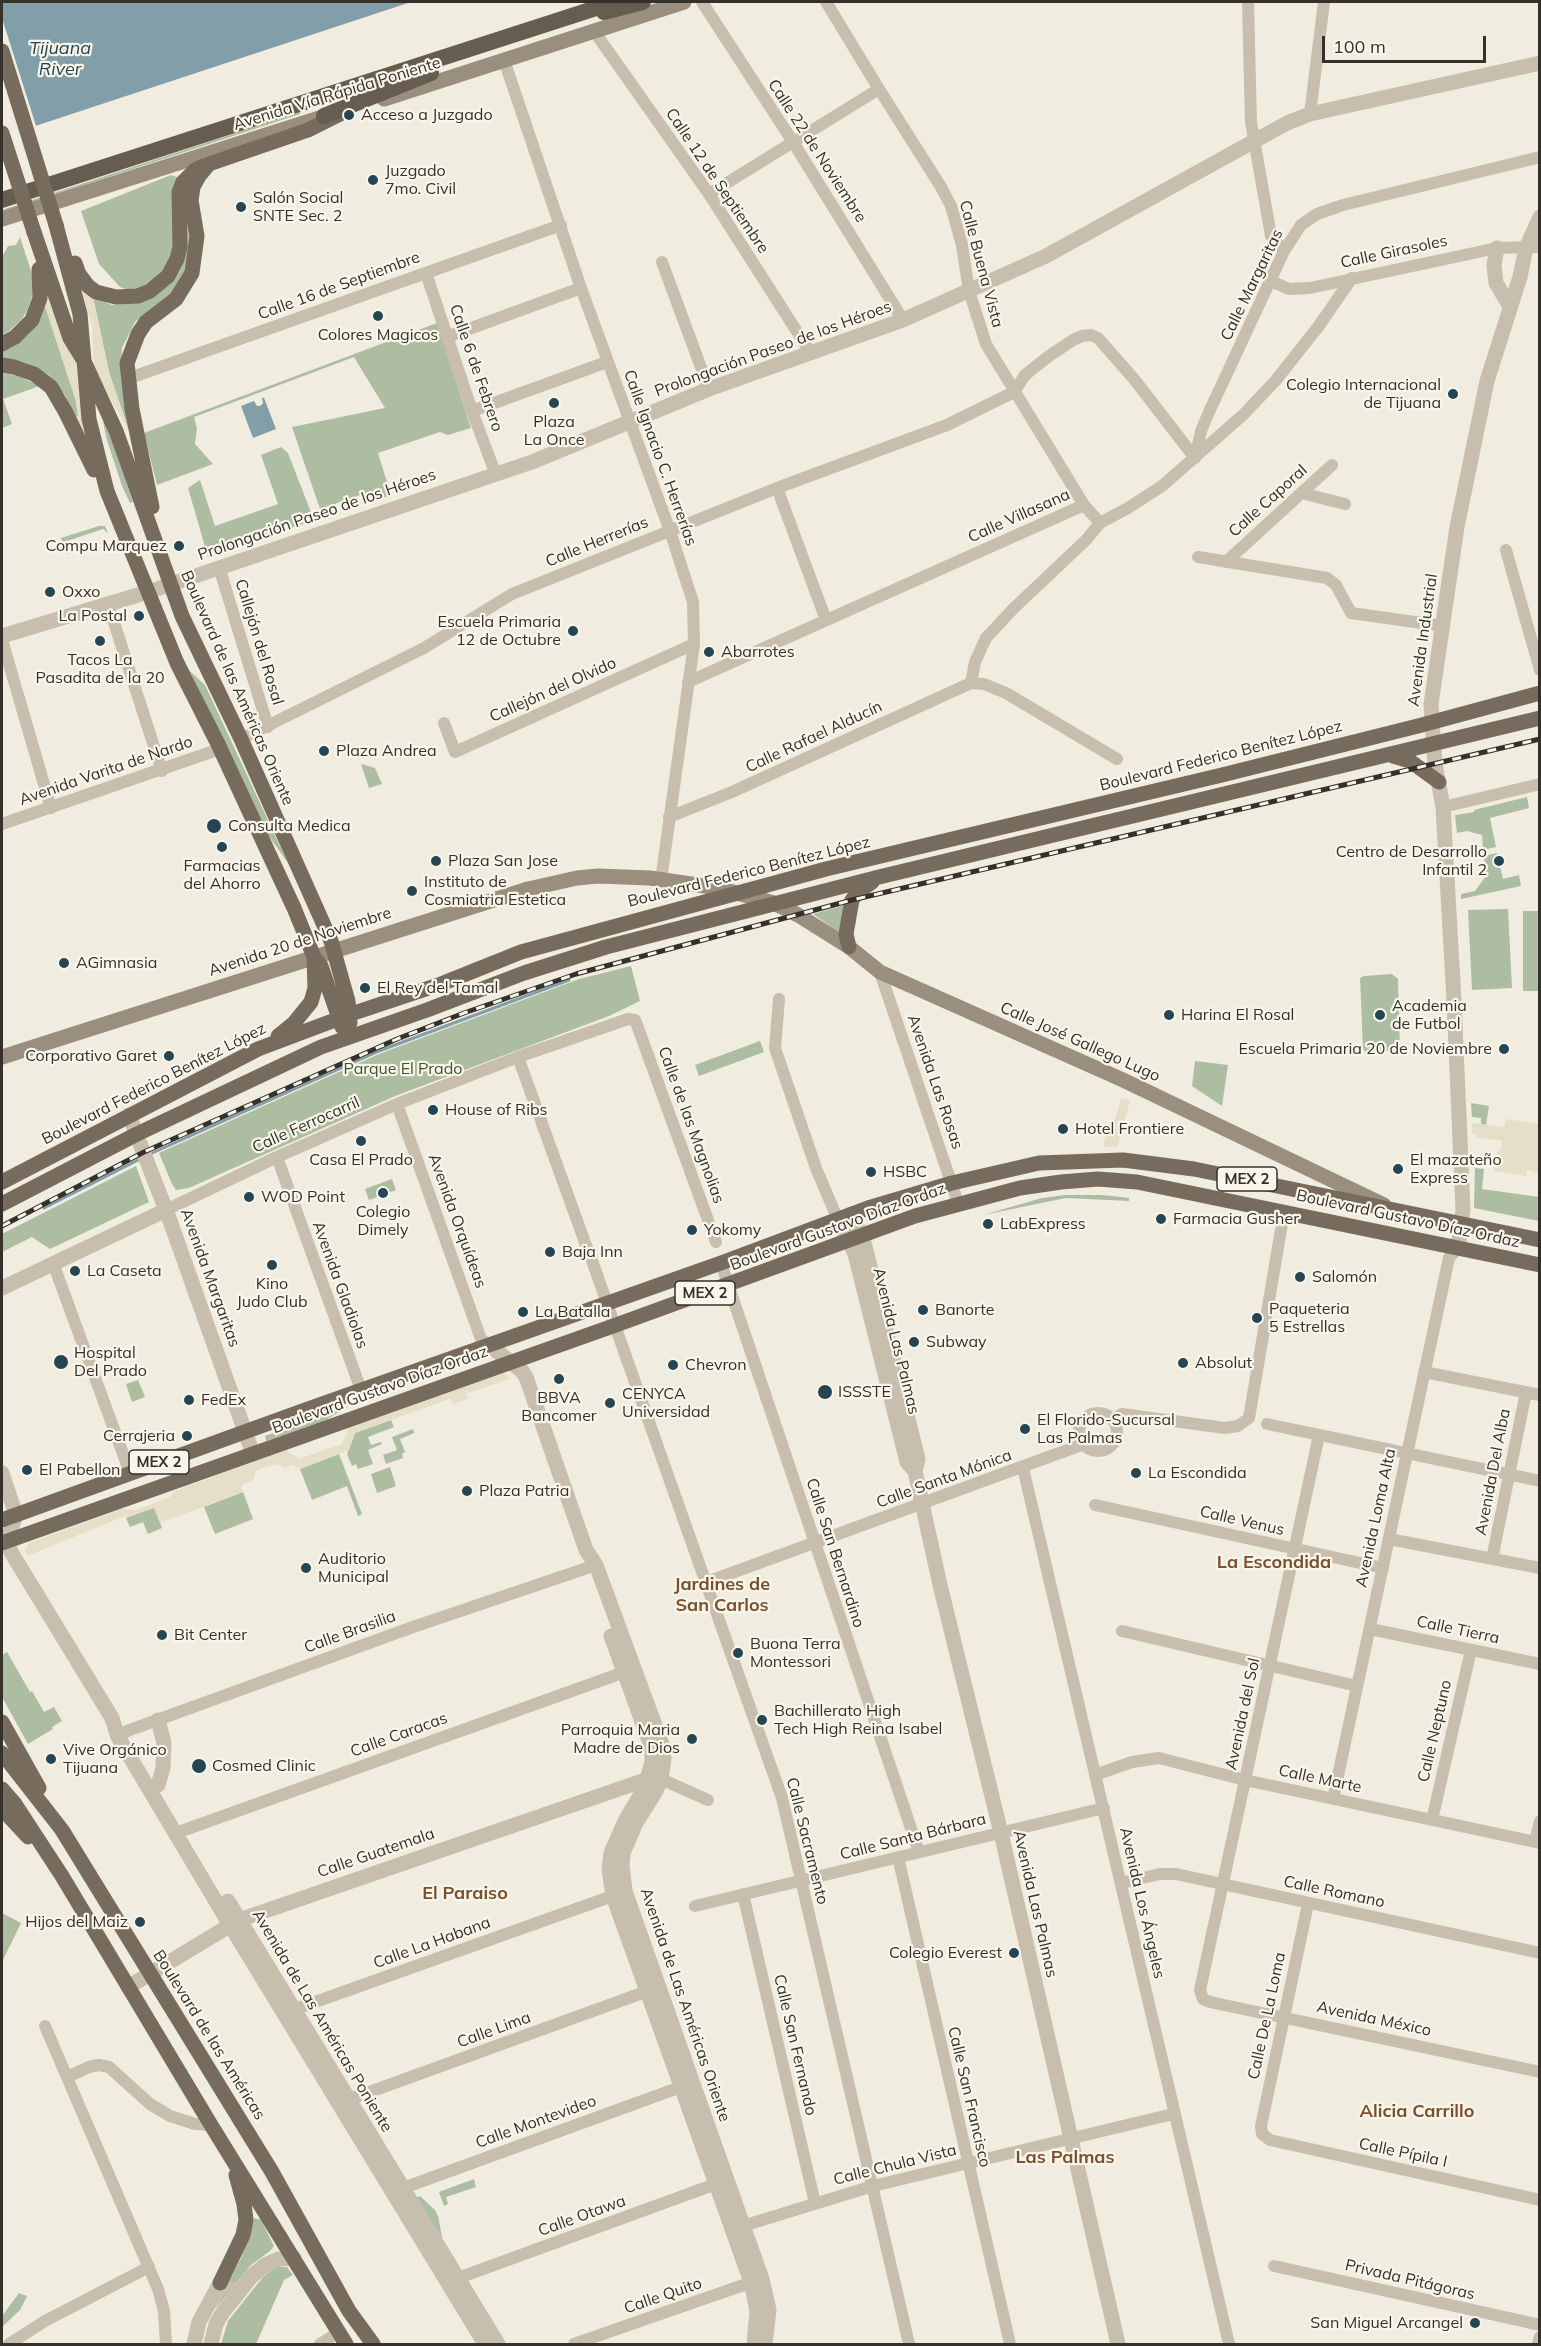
<!DOCTYPE html>
<meta charset="utf-8">
<style>
body{margin:0}
#map{position:relative;width:1541px;height:2346px;overflow:hidden;background:#f0ecdf;font-family:Mulish,sans-serif}
canvas{display:block}
.frame{position:absolute;inset:0;border:3px solid #36302a;pointer-events:none}
.scale{position:absolute;left:1322px;top:36px;width:164px;height:27px;box-sizing:border-box;border:3px solid #36302a;border-top:0;padding-left:8px;font-size:18px;line-height:21px;white-space:nowrap;color:#36302a;-webkit-text-stroke:4px #f8f5eb;paint-order:stroke}
</style>
<div id="map">
<canvas width="1541" height="2346"></canvas>
<div class="frame"></div>
<div class="scale">100 m</div>
</div>
<script>
const context = document.querySelector('canvas').getContext('2d');
context.lineJoin = 'round';
function fill(path, color) {
  context.fillStyle = color;
  context.fill(path, 'evenodd');
}
function poly(rows) {
  const path = new Path2D();
  for (const r of rows) {
    if (r.length === 3) {
      path.moveTo(r[0] + r[2], r[1]);
      path.arc(r[0], r[1], r[2], 0, 2 * Math.PI);
      continue;
    }
    path.moveTo(r[0], r[1]);
    for (let i = 2; i < r.length; i += 2) path.lineTo(r[i], r[i + 1]);
  }
  return path;
}
function trace(path, color, width, dash) {
  context.strokeStyle = color;
  context.lineWidth = width;
  context.lineCap = dash ? 'butt' : 'round';
  context.setLineDash(dash || []);
  context.stroke(path);
}
function drawText(font, color, halo, rows, align = 'center') {
  context.font = font + ' Mulish,sans-serif';
  context.lineWidth = 4.5;
  context.setLineDash([]);
  context.textBaseline = 'middle';
  context.strokeStyle = halo;
  context.fillStyle = color;
  for (const [text, x, y, turn = 0] of rows) {
    context.save();
    context.translate(x, y);
    context.rotate((+turn || 0) * Math.PI / 180);
    context.textAlign = isNaN(turn) ? turn : align;
    if (halo) context.strokeText(text, 0, 0);
    context.fillText(text, 0, 0);
    context.restore();
  }
}
fill(poly([
 [300,112,300,114,2,212,2,210],
 [171,175,180,178,176,235,169,264,150,285,133,292,120,287,99,264,81,211],
 [185,207,193,235,185,275,169,296,135,322,122,348,121,366,130,434,109,372,93,297,112,305,133,303,179,272,186,253],
 [20,237,32,274,33,293,28,309,22,319,9,331,2,335,2,257,8,246,16,245],
 [45,306,76,401,78,416,75,418,65,395,49,375,26,363,2,360,2,350,14,345,28,335,37,324],
 [437,323,471,428,448,435,440,432,378,453,391,495,370,503,366,493,320,509,292,427,385,408,354,357,194,417,197,429,195,444,213,464,157,485,144,433],
 [2,373,18,376,40,386,3,399,12,424,2,428],
 [101,410,129,490,133,502,130,503,122,486,106,437],
 [281,447,288,453,312,515,311,521,208,557,188,488,200,480,215,526,278,504,261,455],
 [99,526,105,526,108,533,103,529,67,541,69,546,73,545,75,551,66,554,61,538],
 [190,671,205,685,288,863,268,835],
 [361,764,375,768,382,784,369,788],
 [1527,797,1529,808,1490,818,1496,847,1483,850,1482,835,1467,831,1457,833,1455,815,1474,812,1474,810],
 [1497,853,1503,879,1519,875,1521,886,1461,899,1461,894,1475,891,1486,876,1484,856],
 [848,904,841,934,813,914],
 [1508,909,1512,988,1472,990,1468,910],
 [1523,911,1539,911,1539,991,1523,991],
 [631,966,640,1001,609,1016,395,1096,189,1188,176,1190,172,1184,159,1153,379,1054,579,979],
 [1392,974,1398,979,1400,1049,1396,1051,1365,1052,1363,1048,1360,978,1364,976],
 [760,1041,764,1052,699,1076,695,1065],
 [1195,1061,1228,1065,1222,1106,1192,1086],
 [1471,1103,1489,1106,1486,1125,1481,1124,1481,1118,1472,1117],
 [136,1166,149,1202,50,1249,32,1237,2,1252,2,1234],
 [1475,1168,1484,1169,1482,1189,1539,1197,1539,1221,1474,1208],
 [392,1179,396,1190,369,1200,365,1189],
 [1065,1195,1103,1195,1129,1198,1129,1201,1066,1198,983,1215,1042,1198],
 [138,1380,145,1397,132,1402,126,1384],
 [349,1406,326,1420,266,1441,265,1436],
 [391,1420,394,1427,368,1437,371,1445,381,1442,382,1444,368,1450,373,1464,358,1469,356,1464,352,1466,347,1454,355,1433],
 [413,1429,414,1433,400,1439,405,1452,402,1454,403,1458,386,1464,383,1455,397,1450,392,1437],
 [339,1454,362,1514,358,1516,347,1486,312,1500,300,1469],
 [390,1467,396,1486,377,1493,371,1474],
 [243,1492,253,1519,215,1534,204,1507],
 [154,1507,162,1528,148,1534,143,1522,130,1527,126,1518],
 [7,1652,30,1692,32,1691,44,1712,54,1707,62,1721,52,1727,53,1729,28,1744,2,1697,2,1655],
 [2,1913,21,1923,2,1962],
 [474,2179,476,2187,446,2197,448,2204,444,2206,439,2192],
 [420,2196,435,2210,438,2216,444,2247,416,2198],
 [254,2218,261,2220,274,2246,270,2251,251,2265,215,2309,242,2256],
 [275,2267,287,2267,293,2275,284,2280,256,2344,221,2344,228,2321,263,2277],
 [19,2293,27,2296,20,2310,2,2327,2,2316]
]), '#adbda1');
fill(poly([
 [81,287,93,297,109,372,130,434,94,369,92,326],
 [47,294,64,341,76,364,82,415,93,456,75,418,78,416,76,401,45,306],
 [1121,1098,1130,1101,1117,1147,1103,1147,1106,1135,1110,1136],
 [1506,1119,1539,1124,1539,1173,1527,1170,1526,1176,1493,1171,1497,1151,1500,1151,1502,1141,1476,1137,1476,1134,1472,1134,1472,1123,1504,1127],
 [502,1373,506,1374,509,1379,466,1394,468,1399,453,1404,450,1399,355,1433,349,1450,300,1469,293,1465,285,1468,277,1464,262,1468,256,1471,253,1480,241,1485,243,1492,160,1523,154,1508,126,1518,125,1516,27,1556,25,1550,29,1543,122,1509,136,1510,170,1497,174,1491,286,1450,299,1459,342,1444,348,1428]
]), '#e6dfc8');
fill(poly([
 [2,2,411,2,2,137],
 [262,398,264,398,276,429,253,438,241,406,254,401,257,406,260,406,263,403]
]), '#829fa9');
fill(poly([
 [2,18,37,129,2,140]
]), '#f0ecdf');
trace(poly([
 [150,1154,379,1051,569,980],
 [44,1208,142,1158]
]), '#829fa9', 3);
trace(poly([
 [702,2,793,142,903,320],
 [826,2,879,89,941,187,951,206,962,245,969,291,986,344,1084,505],
 [1248,2,1251,122,1271,236,1284,251],
 [594,31,709,194,810,352],
 [504,60,581,288,670,531,693,602,694,644,661,880],
 [1310,114,1324,2],
 [709,194,879,89],
 [662,262,709,389],
 [426,273,472,411,496,475],
 [1271,281,1289,289,1310,288,1497,248,1540,247],
 [447,337,581,288],
 [127,379,561,225],
 [472,411,607,362],
 [1195,458,1201,431,1209,412,1284,251,1301,225,1317,214,1343,205,1540,157],
 [777,488,826,620],
 [1301,493,1345,504],
 [1506,550,1540,670],
 [1198,557,1327,578,1336,585,1351,613,1443,626],
 [1226,562,1332,465],
 [219,567,268,727],
 [108,604,162,771],
 [2,640,51,808],
 [688,682,1084,505,1100,523,1128,508,1162,486,1244,414,1276,380,1318,327,1352,278],
 [971,683,975,662,986,638,1014,608,1086,540,1100,523],
 [444,723,455,752,694,644],
 [241,739,424,648,512,594,777,488,947,425,1014,392,1025,375,1049,356,1073,340,1082,336,1091,335,1098,338,1134,379,1195,458],
 [1443,807,1540,784],
 [669,817,732,792,971,683,984,684,1006,693,1117,759],
 [2,824,220,749],
 [880,972,958,1203],
 [779,999,775,1048,816,1168,838,1220],
 [518,1057,587,1248],
 [397,1104,481,1339,489,1345],
 [277,1157,361,1390],
 [166,1210,277,1157,397,1104,518,1057,628,1019,635,1020,637,1025,716,1242],
 [589,1252,782,1798,909,2344],
 [53,1263,130,1473],
 [721,1263,919,1852],
 [1424,1372,1540,1395],
 [1098,1432,19],
 [1112,1420,1122,1414,1225,1428,1238,1426,1249,1418,1284,1212],
 [1267,1424,1540,1481],
 [1319,1435,1200,1990,1203,1999,1210,2002,1540,2072],
 [1023,1468,1229,2344],
 [1095,1505,1383,1568],
 [1389,1539,1540,1568],
 [1492,1559,1526,1392],
 [707,1582,1084,1444],
 [1370,1629,1540,1664],
 [1122,1631,1357,1686],
 [118,1737,127,1731,413,1627,596,1565],
 [1095,1775,1132,1762,1159,1758,1245,1780,1540,1843],
 [654,1778,661,1779,708,1800],
 [1333,1799,1449,1258,1458,1248],
 [1432,1820,1471,1650],
 [176,1833,633,1669],
 [1535,1842,1540,1821],
 [898,1857,1010,2344],
 [1121,1883,1160,1874,1176,1874,1540,1953],
 [743,1894,815,2203],
 [1308,1904,1261,2126,1262,2134,1270,2140,1540,2200],
 [695,1906,1104,1808],
 [287,2012,621,1893],
 [45,2026,158,2289,164,2311,166,2344],
 [67,2077,89,2067,99,2065,109,2067,150,2104,170,2116,195,2124,211,2125],
 [342,2102,656,1988],
 [395,2191,689,2084],
 [736,2228,873,2186,1173,2114],
 [1274,2266,1540,2325],
 [450,2281,724,2181],
 [9,2344,45,2321,149,2267],
 [320,2344,338,2333],
 [574,2344,758,2280],
 [1538,2344,1540,2337]
]), '#c7bead', 12);
trace(poly([
 [1497,248,1494,265,1496,283,1509,305],
 [2,636,148,592,532,462,709,389,903,320,1046,256,1287,123,1310,114,1540,63],
 [129,1115,169,1218,253,1454],
 [851,1214,862,1236,866,1250,918,1459,915,1471,940,1585,1001,1833,1118,2344],
 [838,1220,855,1254,907,1462,915,1471],
 [1458,1248,1463,1210,1454,1000,1443,807,1435,764,1431,704,1457,527,1487,381,1520,277,1526,248,1540,217],
 [2,1288,166,1210],
 [489,1345,522,1371,526,1377,586,1550,596,1565,662,1744,664,1759,661,1779,656,1791,636,1823,623,1853,622,1866,625,1891,762,2279,769,2310,765,2344],
 [2,1473,16,1515,7,1542,11,1552,112,1718,118,1737,230,1925,485,2344],
 [611,1636,652,1749,652,1762,645,1787,625,1821,611,1853,609,1869,613,1896,751,2282,757,2311,754,2344],
 [158,1720,164,1743,163,1768,158,1785],
 [228,1901,498,2344],
 [128,1987,239,1920,648,1779],
 [194,2344,199,2322,220,2283,236,2294],
 [211,2344,216,2324,223,2312,252,2276,265,2265,279,2259,294,2258]
]), '#c7bead', 15);
trace(poly([
 [384,99,684,2],
 [2,219,329,115],
 [2,1057,528,889,577,878,598,876,650,878,718,888,774,903,798,915,849,947,880,972,1123,1080,1384,1205]
]), '#9a8e7e', 15);
trace(poly([
 [56,225,80,314,89,419,107,491,177,663,218,744,294,908,314,957,321,966,342,1027],
 [34,232,70,338,84,361,116,431,182,616,241,739,331,941,348,1001,350,1023],
 [75,263,79,274,88,286,96,292,116,297,138,296,150,291,168,276,177,259,180,247,179,192,183,182,195,170,203,166],
 [2,344,15,337,32,320,40,298,39,269],
 [2,365,14,367,34,374,51,387,65,411,94,470],
 [152,507,132,409,127,363,138,334,146,322,176,299,192,273,197,236,191,200,193,187,199,176,209,164,308,130,340,114],
 [1393,756,1410,761,1439,782],
 [849,947,846,934,852,900,857,893,872,882],
 [278,1036,294,1023,311,1002,315,988,314,957],
 [2,1182,258,1049,351,1014,441,984,521,952,826,869,1222,775,1418,726,1540,693],
 [2,1204,137,1134,321,1047,427,1010,524,973,606,947,879,877,1540,718],
 [2,1520,305,1410,721,1263,868,1208,952,1183,1039,1163,1123,1160,1194,1169,1540,1240],
 [2,1543,616,1325,915,1216,1020,1188,1061,1182,1098,1179,1137,1182,1540,1265],
 [2,1722,39,1788],
 [2,1753,62,1830,272,2172,349,2311,373,2344],
 [2,1789,15,1804,62,1876,211,2125,346,2344],
 [2,1809,28,1837],
 [220,2283,243,2235,246,2220,244,2204,236,2175]
]), '#766b5d', 15);
trace(poly([
 [604,12,643,2],
 [324,116,431,73],
 [2,200,615,2]
]), '#665c50', 16);
const rail = poly([
 [2,1226,144,1152,397,1039,464,1013,576,974,852,900,1540,739]
]);
trace(rail, '#36302a', 5);
trace(rail, '#f8f5eb', 3, [9]);
trace(poly([
 [2,51,56,225],
 [2,133,34,232]
]), '#766b5d', 15);
for (const [x, y, r, color] of [
 [349,115,6,"#254552"],
 [373,180,6,"#254552"],
 [241,207,6,"#254552"],
 [378,316,6,"#254552"],
 [1453,394,6,"#254552"],
 [554,403,6,"#254552"],
 [179,546,6,"#254552"],
 [50,592,6,"#254552"],
 [139,616,6,"#254552"],
 [573,631,6,"#254552"],
 [100,641,6,"#254552"],
 [709,652,6,"#254552"],
 [324,751,6,"#254552"],
 [214,826,8,"#254552"],
 [222,847,6,"#254552"],
 [436,861,6,"#254552"],
 [1499,861,6,"#254552"],
 [412,891,6,"#254552"],
 [64,963,6,"#254552"],
 [365,988,6,"#254552"],
 [1169,1015,6,"#254552"],
 [1380,1015,6,"#254552"],
 [1504,1049,6,"#254552"],
 [169,1056,6,"#254552"],
 [433,1110,6,"#254552"],
 [1063,1129,6,"#254552"],
 [361,1141,6,"#254552"],
 [1398,1169,6,"#254552"],
 [871,1172,6,"#254552"],
 [383,1193,6,"#254552"],
 [249,1197,6,"#254552"],
 [1161,1219,6,"#254552"],
 [988,1224,6,"#254552"],
 [692,1230,6,"#254552"],
 [550,1252,6,"#254552"],
 [272,1265,6,"#254552"],
 [75,1271,6,"#254552"],
 [1300,1277,6,"#254552"],
 [923,1310,6,"#254552"],
 [523,1312,6,"#254552"],
 [1257,1318,6,"#254552"],
 [914,1342,6,"#254552"],
 [61,1362,8,"#254552"],
 [1183,1363,6,"#254552"],
 [673,1365,6,"#254552"],
 [559,1379,6,"#254552"],
 [825,1392,8,"#254552"],
 [189,1400,6,"#254552"],
 [610,1403,6,"#254552"],
 [1025,1429,6,"#254552"],
 [187,1436,6,"#254552"],
 [27,1470,6,"#254552"],
 [1136,1473,6,"#254552"],
 [467,1491,6,"#254552"],
 [306,1568,6,"#254552"],
 [162,1635,6,"#254552"],
 [738,1653,6,"#254552"],
 [762,1720,6,"#254552"],
 [692,1739,6,"#254552"],
 [51,1759,6,"#254552"],
 [199,1766,8,"#254552"],
 [140,1922,6,"#254552"],
 [1014,1953,6,"#254552"],
 [1475,2323,6,"#254552"]
]) {
  const dot = new Path2D();
  dot.arc(x, y, r, 0, 2 * Math.PI);
  context.fillStyle = color;
  context.fill(dot);
  trace(dot, '#f8f5eb', 2);
}
for (const [x, y, w] of [
 [1247,1179,60],
 [705,1293,60],
 [159,1462,60]
]) {
  const box = new Path2D();
  box.roundRect(x - w / 2, y - 12, w, 24, 4.5);
  context.fillStyle = '#f8f5eb';
  context.fill(box);
  trace(box, '#36302a', 1.5);
}
drawText('bold 15px', '#36302a', null, [
 ["MEX 2",1247,1179],
 ["MEX 2",705,1293],
 ["MEX 2",159,1462]
]);
drawText('16px', '#36302a', '#f8f5eb', [
 ["Avenida Vía Rápida Poniente",337,94,-17],
 ["Calle 22 de Noviembre",817,151,57],
 ["Calle 12 de Septiembre",717,181,56],
 ["Calle Girasoles",1394,252,-12],
 ["Calle Buena Vista",981,264,75],
 ["Calle Margaritas",1252,285,-64],
 ["Calle 16 de Septiembre",339,286,-20],
 ["Prolongación Paseo de los Héroes",773,349,-20],
 ["Calle 6 de Febrero",476,368,71],
 ["Calle Ignacio C. Herrerías",660,458,70],
 ["Calle Caporal",1268,501,-42],
 ["Prolongación Paseo de los Héroes",317,515,-19],
 ["Calle Villasana",1019,516,-24],
 ["Calle Herrerías",597,542,-22],
 ["Avenida Industrial",1423,640,-82],
 ["Callejón del Rosal",259,642,73],
 ["Boulevard de las Américas Oriente",237,688,66],
 ["Callejón del Olvido",553,690,-24],
 ["Calle Rafael Alducín",814,737,-25],
 ["Boulevard Federico Benítez López",1221,756,-14],
 ["Avenida Varita de Nardo",106,771,-19],
 ["Boulevard Federico Benítez López",749,872,-14],
 ["Avenida 20 de Noviembre",300,942,-18],
 ["Calle José Gallego Lugo",1080,1042,24],
 ["Avenida Las Rosas",935,1082,71],
 ["Boulevard Federico Benítez López",154,1084,-27],
 ["Calle Ferrocarril",306,1125,-24],
 ["Calle de las Magnolias",691,1125,70],
 ["Boulevard Gustavo Díaz Ordaz",1408,1219,12],
 ["Avenida Orquídeas",457,1221,70],
 ["Boulevard Gustavo Díaz Ordaz",838,1227,-20],
 ["Avenida Margaritas",210,1278,70],
 ["Avenida Gladiolas",340,1285,70],
 ["Avenida Las Palmas",896,1341,76],
 ["Boulevard Gustavo Díaz Ordaz",380,1390,-20],
 ["Avenida Del Alba",1493,1472,-79],
 ["Calle Santa Mónica",944,1479,-20],
 ["Avenida Loma Alta",1376,1518,-78],
 ["Calle Venus",1242,1521,13],
 ["Calle San Bernardino",835,1553,72],
 ["Calle Tierra",1458,1630,12],
 ["Calle Brasilia",350,1632,-20],
 ["Avenida del Sol",1243,1714,-78],
 ["Calle Neptuno",1435,1731,-77],
 ["Calle Caracas",399,1735,-20],
 ["Calle Marte",1320,1779,12],
 ["Calle Santa Bárbara",913,1837,-14],
 ["Calle Sacramento",807,1841,76],
 ["Calle Guatemala",376,1853,-19],
 ["Calle Romano",1334,1892,12],
 ["Avenida Los Ángeles",1142,1903,77],
 ["Avenida Las Palmas",1035,1904,77],
 ["Calle La Habana",432,1943,-20],
 ["Avenida de Las Américas Oriente",685,2005,71],
 ["Calle De La Loma",1267,2016,-78],
 ["Avenida México",1374,2019,12],
 ["Avenida de Las Américas Poniente",322,2021,59],
 ["Calle Lima",494,2030,-20],
 ["Boulevard de las Américas",209,2035,58],
 ["Calle San Fernando",795,2045,77],
 ["Calle San Francisco",969,2097,77],
 ["Calle Montevideo",536,2122,-20],
 ["Calle Pípila I",1403,2153,12],
 ["Calle Chula Vista",895,2165,-14],
 ["Calle Otawa",582,2216,-20],
 ["Privada Pitágoras",1410,2280,13],
 ["Calle Quito",663,2296,-19]
]);
drawText('16px', '#36302a', '#f8f5eb', [
 ["Acceso a Juzgado",361,115],
 ["Juzgado",385,171],
 ["7mo. Civil",385,189],
 ["Salón Social",253,198],
 ["SNTE Sec. 2",253,216],
 ["Colores Magicos",378,335,"center"],
 ["Colegio Internacional",1441,385,"right"],
 ["de Tijuana",1441,403,"right"],
 ["Plaza",554,422,"center"],
 ["La Once",554,440,"center"],
 ["Compu Marquez",167,546,"right"],
 ["Oxxo",62,592],
 ["La Postal",127,616,"right"],
 ["Escuela Primaria",561,622,"right"],
 ["12 de Octubre",561,640,"right"],
 ["Abarrotes",721,652],
 ["Tacos La",100,660,"center"],
 ["Pasadita de la 20",100,678,"center"],
 ["Plaza Andrea",336,751],
 ["Consulta Medica",228,826],
 ["Centro de Desarrollo",1487,852,"right"],
 ["Infantil 2",1487,870,"right"],
 ["Plaza San Jose",448,861],
 ["Farmacias",222,866,"center"],
 ["del Ahorro",222,884,"center"],
 ["Instituto de",424,882],
 ["Cosmiatria Estetica",424,900],
 ["AGimnasia",76,963],
 ["El Rey del Tamal",377,988],
 ["Academia",1392,1006],
 ["de Futbol",1392,1024],
 ["Harina El Rosal",1181,1015],
 ["Escuela Primaria 20 de Noviembre",1492,1049,"right"],
 ["Corporativo Garet",157,1056,"right"],
 ["House of Ribs",445,1110],
 ["Hotel Frontiere",1075,1129],
 ["Casa El Prado",361,1160,"center"],
 ["El mazateño",1410,1160],
 ["Express",1410,1178],
 ["HSBC",883,1172],
 ["WOD Point",261,1197],
 ["Colegio",383,1212,"center"],
 ["Dimely",383,1230,"center"],
 ["Farmacia Gusher",1173,1219],
 ["LabExpress",1000,1224],
 ["Yokomy",704,1230],
 ["Baja Inn",562,1252],
 ["La Caseta",87,1271],
 ["Salomón",1312,1277],
 ["Kino",272,1284,"center"],
 ["Judo Club",272,1302,"center"],
 ["Paqueteria",1269,1309],
 ["5 Estrellas",1269,1327],
 ["Banorte",935,1310],
 ["La Batalla",535,1312],
 ["Subway",926,1342],
 ["Hospital",74,1353],
 ["Del Prado",74,1371],
 ["Absolut",1195,1363],
 ["Chevron",685,1365],
 ["ISSSTE",838,1392],
 ["CENYCA",622,1394],
 ["Universidad",622,1412],
 ["BBVA",559,1398,"center"],
 ["Bancomer",559,1416,"center"],
 ["FedEx",201,1400],
 ["El Florido-Sucursal",1037,1420],
 ["Las Palmas",1037,1438],
 ["Cerrajeria",175,1436,"right"],
 ["El Pabellon",39,1470],
 ["La Escondida",1148,1473],
 ["Plaza Patria",479,1491],
 ["Auditorio",318,1559],
 ["Municipal",318,1577],
 ["Bit Center",174,1635],
 ["Buona Terra",750,1644],
 ["Montessori",750,1662],
 ["Bachillerato High",774,1711],
 ["Tech High Reina Isabel",774,1729],
 ["Parroquia Maria",680,1730,"right"],
 ["Madre de Dios",680,1748,"right"],
 ["Vive Orgánico",63,1750],
 ["Tijuana",63,1768],
 ["Cosmed Clinic",212,1766],
 ["Hijos del Maiz",128,1922,"right"],
 ["Colegio Everest",1002,1953,"right"],
 ["San Miguel Arcangel",1463,2323,"right"]
], 'left');
drawText('16px', '#3e5131', '#f8f5eb', [
 ["Parque El Prado",403,1069]
]);
drawText('italic 18px', '#254552', '#f8f5eb', [
 ["Tijuana",60,49],
 ["River",60,70]
]);
drawText('bold 18px', '#7b512d', '#f8f5eb', [
 ["La Escondida",1274,1563],
 ["Jardines de",722,1585],
 ["San Carlos",722,1606],
 ["El Paraiso",465,1894],
 ["Alicia Carrillo",1417,2112],
 ["Las Palmas",1065,2158]
]);
</script>
